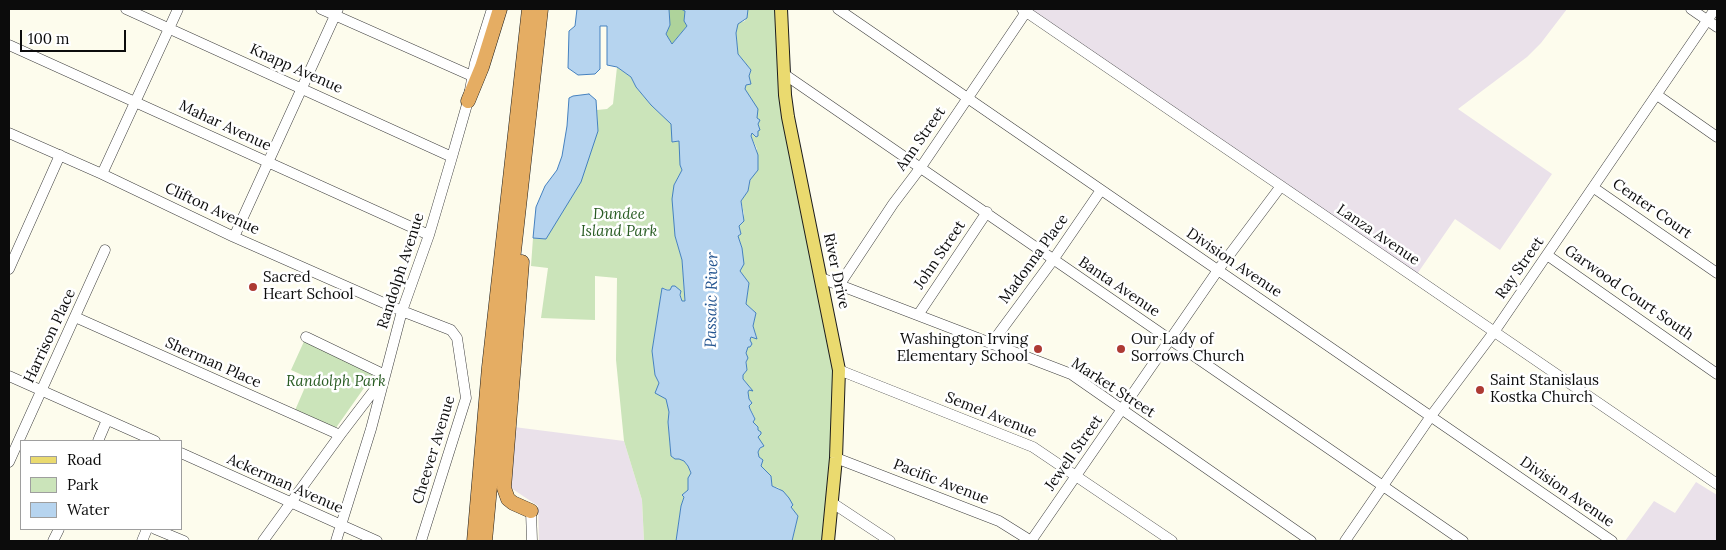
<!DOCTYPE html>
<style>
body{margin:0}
#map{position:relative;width:1726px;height:550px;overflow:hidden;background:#fdfced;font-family:Lora,serif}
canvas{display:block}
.frame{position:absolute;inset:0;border:10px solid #0c0c0c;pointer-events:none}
.legend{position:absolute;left:20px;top:440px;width:162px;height:90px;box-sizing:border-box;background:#fff;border:1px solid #9e9e9e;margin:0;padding:6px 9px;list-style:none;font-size:15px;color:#0c0c0c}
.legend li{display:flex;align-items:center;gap:10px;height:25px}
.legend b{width:25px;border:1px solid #9e9e9e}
.scale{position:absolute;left:20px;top:30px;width:106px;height:22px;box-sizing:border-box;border:2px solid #0c0c0c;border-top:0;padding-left:6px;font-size:15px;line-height:18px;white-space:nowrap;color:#0c0c0c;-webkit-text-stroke:4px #fff;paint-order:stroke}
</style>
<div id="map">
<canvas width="1726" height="550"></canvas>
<div class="frame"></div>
<ul class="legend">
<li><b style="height:6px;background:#eada6f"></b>Road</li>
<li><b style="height:14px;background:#cbe4ba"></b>Park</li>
<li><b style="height:14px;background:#b6d4ef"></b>Water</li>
</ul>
<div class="scale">100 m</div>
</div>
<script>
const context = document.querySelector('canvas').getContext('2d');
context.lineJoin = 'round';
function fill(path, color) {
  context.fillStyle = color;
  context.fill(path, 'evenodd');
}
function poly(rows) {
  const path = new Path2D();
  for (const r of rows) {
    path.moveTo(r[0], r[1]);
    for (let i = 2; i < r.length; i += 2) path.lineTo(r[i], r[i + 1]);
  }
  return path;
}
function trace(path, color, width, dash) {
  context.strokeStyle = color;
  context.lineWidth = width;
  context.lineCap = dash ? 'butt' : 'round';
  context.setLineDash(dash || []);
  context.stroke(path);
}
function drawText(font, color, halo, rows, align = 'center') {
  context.font = font + ' Lora,serif';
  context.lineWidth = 5;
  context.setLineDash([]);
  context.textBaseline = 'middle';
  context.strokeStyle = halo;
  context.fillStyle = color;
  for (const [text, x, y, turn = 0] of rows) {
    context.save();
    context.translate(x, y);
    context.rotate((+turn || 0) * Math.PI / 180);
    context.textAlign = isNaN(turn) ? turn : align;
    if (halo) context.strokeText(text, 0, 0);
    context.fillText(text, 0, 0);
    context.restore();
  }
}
fill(poly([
 [1022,9,1567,9,1541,43,1527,57,1458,109,1552,174,1500,250,1455,219,1415,277],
 [514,427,624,441,642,500,644,541,539,541,538,506,511,488],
 [1696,482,1717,495,1717,541,1625,541,1654,501,1675,513]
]), '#eae1ea');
fill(poly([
 [748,9,781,9,784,74,839,370,827,541,792,541,798,516,791,509,779,488,772,486,771,476,761,466,762,460,759,457,758,452,763,445,758,439,759,434,753,422,755,418,749,406,751,402,749,399,748,392,749,390,752,390,743,379,743,375,747,370,746,349,751,337,757,338,753,326,756,313,746,304,749,283,740,271,742,248,738,236,741,234,739,226,742,223,744,214,741,201,748,191,757,149,751,136,752,133,755,137,757,136,758,131,760,130,750,98,745,89,751,70,738,54,736,33,738,23,745,21],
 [617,67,631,77,636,87,651,105,672,124,672,142,679,141,681,148,680,165,682,170,674,185,675,236,682,260,685,302,682,301,680,292,662,288,652,351,655,375,666,399,670,412,668,422,671,456,684,461,688,466,691,474,688,478,688,490,684,496,681,506,676,541,644,541,642,500,624,441,616,360,617,278,595,276,595,320,541,318,548,268,531,266,533,238,546,239,598,131,597,110,607,109,613,104],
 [306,337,376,371,333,432,293,415,309,378,291,370]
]), '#cbe4ba');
fill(poly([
 [669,9,681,9,685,11,684,21,687,26,672,44,666,34,670,25]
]), '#aed39b');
const water = poly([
 [577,9,669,9,670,25,666,34,672,44,687,26,684,21,685,11,681,9,748,9,747,18,738,24,736,33,738,54,751,70,749,76,751,84,746,85,745,89,758,109,757,118,760,120,758,124,760,130,758,131,758,136,756,137,752,133,751,136,758,155,758,170,750,180,748,191,741,201,744,221,739,226,741,234,738,236,742,248,744,264,740,271,749,283,746,304,756,313,753,326,757,339,751,337,750,340,752,344,750,347,748,347,746,353,748,358,746,362,747,370,743,375,743,379,753,391,749,390,748,392,749,399,752,403,749,406,750,409,755,419,753,422,758,427,758,430,761,432,761,434,758,437,764,446,760,448,758,452,759,457,763,460,761,466,771,476,772,486,783,491,789,498,793,505,791,507,798,516,792,541,676,541,681,506,684,497,682,495,688,490,688,478,691,473,688,466,684,461,679,459,675,459,671,456,668,422,669,412,666,399,655,393,659,383,655,375,652,351,662,288,667,290,670,290,672,286,675,286,681,291,680,295,682,301,685,301,682,260,675,236,672,199,674,185,682,170,680,165,679,141,672,142,671,124,651,105,636,87,631,77,617,67,607,65,607,26,600,26,600,69,595,74,578,75,568,68,569,31,575,26,577,9],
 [589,94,596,100,598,131,581,182,546,239,533,238,536,207,545,186,557,170,562,156,567,126,569,98,573,96,589,94]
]);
fill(water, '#b6d4ef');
trace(water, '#4581bf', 1);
const minor = poly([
 [126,9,452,157],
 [321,9,472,76],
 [838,9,1612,541],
 [1022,9,1717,484],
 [1691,9,1717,27],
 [9,45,429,235],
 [784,74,1463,541],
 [1657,95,1717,137],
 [9,133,102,174,234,237,402,311,451,330,457,338,466,398,421,541],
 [102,174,178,9],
 [1594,188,1717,273],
 [234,237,338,9],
 [1547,255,1717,374],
 [9,269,60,155],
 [821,278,1071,374,1311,541],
 [840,284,893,204,921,167,1026,12],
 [918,315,987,212],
 [75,317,340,435],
 [306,337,385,375],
 [991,344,1053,260,1101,190],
 [839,370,1033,447,1172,541],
 [9,376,155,441],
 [98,441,107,420],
 [181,453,377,541],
 [836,458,999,521,1031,541],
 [9,462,105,250],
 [831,502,890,541],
 [531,511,532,541],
 [155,529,184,541],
 [53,541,59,529],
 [142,541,147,529],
 [263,541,340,435,382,380],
 [336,541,371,429,402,311,429,235,452,157,468,101,475,63,492,9],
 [1031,541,1218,270,1281,186],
 [1345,541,1431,416,1494,332,1715,9]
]);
const major = poly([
 [781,9,785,95,788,117,839,370,836,458,828,541]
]);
const highway = poly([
 [468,101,482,67,500,9],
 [522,262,504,488,508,499,513,503,531,511],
 [474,541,489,367,529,9],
 [485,541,501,368,541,9]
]);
trace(minor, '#3f3f3f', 11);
trace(major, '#1d1d1d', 14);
trace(highway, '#1d1d1d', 15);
trace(minor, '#fff', 10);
trace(major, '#eada6f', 12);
trace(highway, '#e5ad63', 14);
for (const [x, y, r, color] of [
 [253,287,5,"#ad3a33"],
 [1038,349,5,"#ad3a33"],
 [1121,349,5,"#ad3a33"],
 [1480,390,5,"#ad3a33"]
]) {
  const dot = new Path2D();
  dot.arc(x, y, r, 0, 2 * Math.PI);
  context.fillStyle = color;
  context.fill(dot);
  trace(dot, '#fff', 2);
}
drawText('15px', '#0c0c0c', '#fff', [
 ["Knapp Avenue",296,69,24],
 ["Mahar Avenue",225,126,25],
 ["Ann Street",921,139,-55],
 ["Clifton Avenue",212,209,25],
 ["Center Court",1652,209,35],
 ["Lanza Avenue",1378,235,34],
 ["John Street",940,255,-56],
 ["Madonna Place",1034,259,-54],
 ["Division Avenue",1234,263,34],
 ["Ray Street",1520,268,-55],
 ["Randolph Avenue",401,271,-72],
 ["River Drive",836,271,78],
 ["Banta Avenue",1119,287,34],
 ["Garwood Court South",1629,293,35],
 ["Harrison Place",50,336,-65],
 ["Sherman Place",213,363,24],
 ["Market Street",1113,388,33],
 ["Semel Avenue",991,415,22],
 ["Cheever Avenue",434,450,-73],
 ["Jewell Street",1074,453,-55],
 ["Pacific Avenue",941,482,21],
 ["Ackerman Avenue",285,484,24],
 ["Division Avenue",1567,492,35]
]);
drawText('italic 15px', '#295c23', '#fff', [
 ["Dundee",619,215],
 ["Island Park",619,232],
 ["Randolph Park",336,382]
]);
drawText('15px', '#0c0c0c', '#fff', [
 ["Sacred",263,278],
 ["Heart School",263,295],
 ["Washington Irving",1028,340,"right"],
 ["Elementary School",1028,357,"right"],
 ["Our Lady of",1131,340],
 ["Sorrows Church",1131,357],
 ["Saint Stanislaus",1490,381],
 ["Kostka Church",1490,398]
], 'left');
drawText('italic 16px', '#235490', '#fff', [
 ["Passaic River",712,300,-89]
]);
</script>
